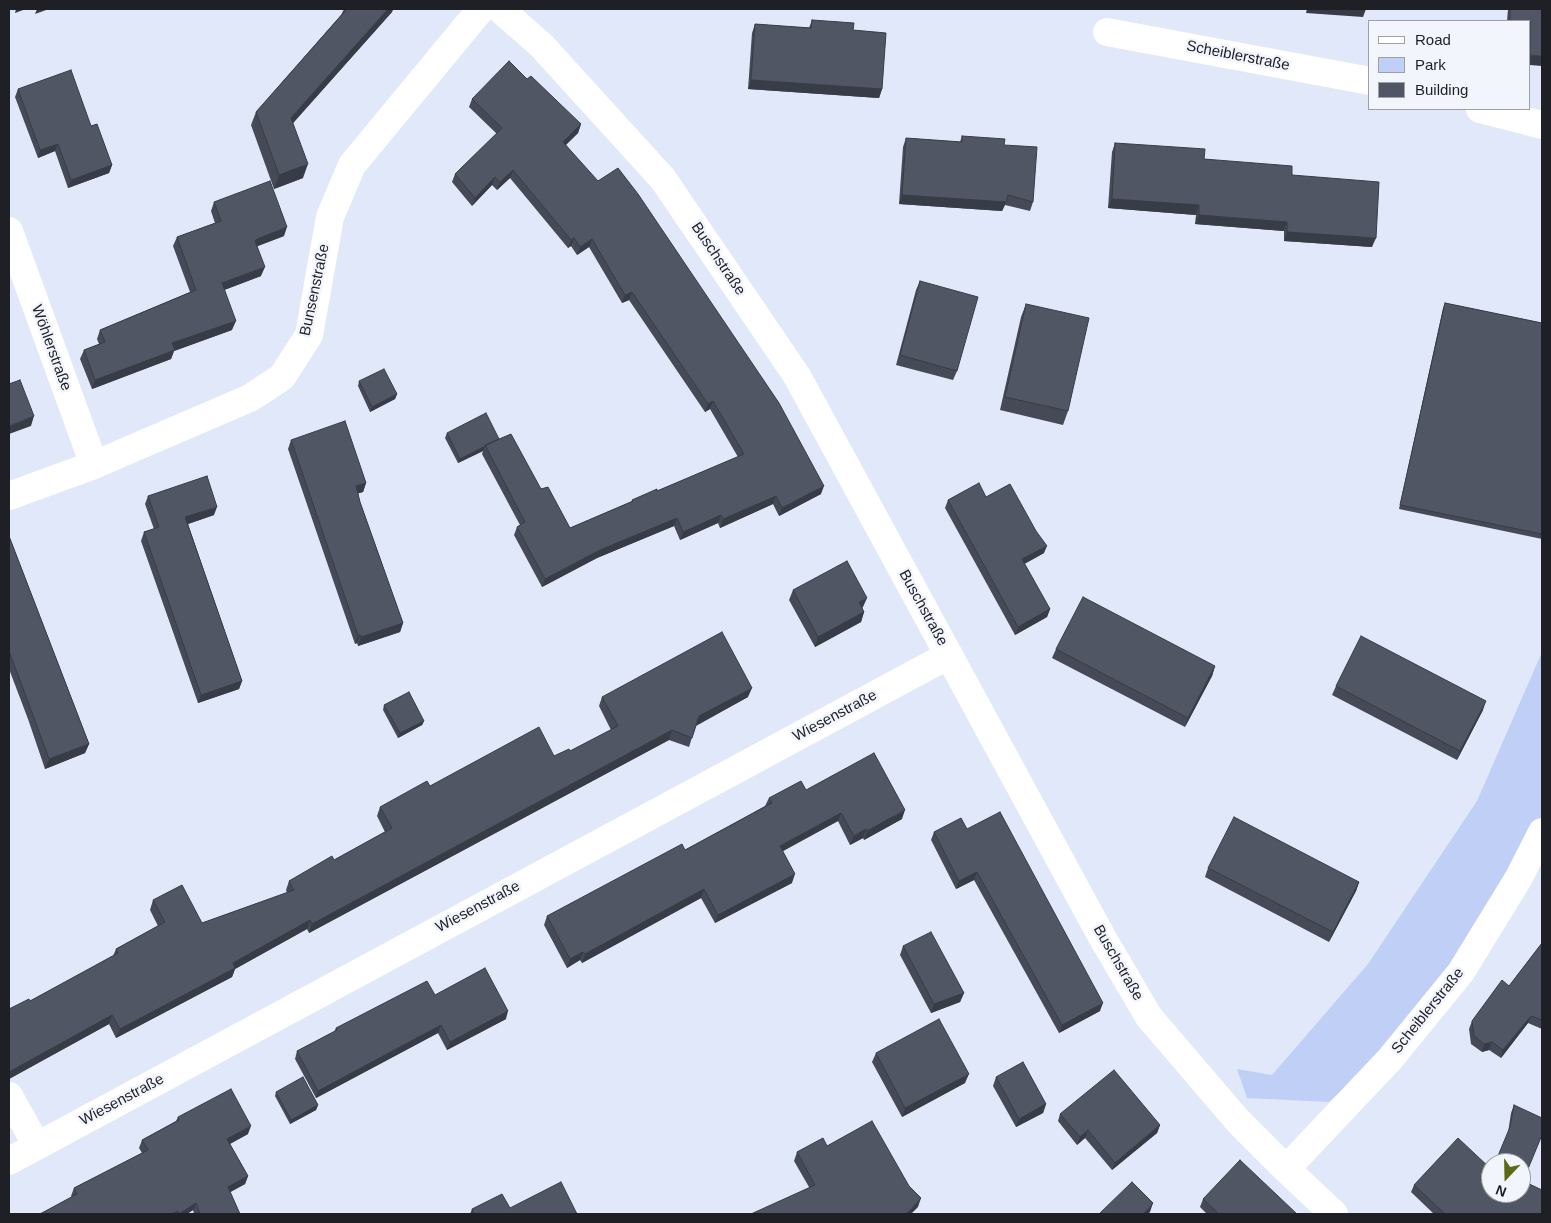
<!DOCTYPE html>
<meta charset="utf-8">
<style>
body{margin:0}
#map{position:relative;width:1551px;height:1223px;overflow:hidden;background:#e1e8f9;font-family:Arial,sans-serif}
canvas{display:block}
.frame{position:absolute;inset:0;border:10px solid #1e2026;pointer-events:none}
.legend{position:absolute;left:1368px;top:20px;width:162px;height:90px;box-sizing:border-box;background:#f2f5fc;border:1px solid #9da0a6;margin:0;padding:6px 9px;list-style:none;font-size:15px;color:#1e2026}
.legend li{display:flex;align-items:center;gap:10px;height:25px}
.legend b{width:25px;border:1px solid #9da0a6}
.north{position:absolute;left:1481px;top:1153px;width:50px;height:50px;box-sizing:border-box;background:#f2f5fc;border:1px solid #9da0a6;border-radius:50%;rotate:201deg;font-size:14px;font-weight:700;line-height:20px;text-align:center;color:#1e2026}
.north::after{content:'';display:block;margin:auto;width:18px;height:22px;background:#5d6a13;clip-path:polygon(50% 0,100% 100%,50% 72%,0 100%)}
</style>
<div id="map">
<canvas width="1551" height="1223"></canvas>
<div class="frame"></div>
<ul class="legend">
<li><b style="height:6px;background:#fff"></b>Road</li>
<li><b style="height:14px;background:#bfcff5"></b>Park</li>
<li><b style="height:14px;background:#505664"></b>Building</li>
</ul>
<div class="north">N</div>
</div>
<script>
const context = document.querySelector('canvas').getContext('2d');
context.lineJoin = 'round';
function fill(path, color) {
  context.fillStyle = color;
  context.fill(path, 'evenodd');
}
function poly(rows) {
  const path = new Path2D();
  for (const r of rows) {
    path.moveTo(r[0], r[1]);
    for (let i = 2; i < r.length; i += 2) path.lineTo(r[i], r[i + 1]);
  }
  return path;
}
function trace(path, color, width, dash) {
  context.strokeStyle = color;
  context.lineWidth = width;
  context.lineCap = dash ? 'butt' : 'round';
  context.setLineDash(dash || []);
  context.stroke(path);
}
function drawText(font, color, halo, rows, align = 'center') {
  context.font = font + ' Arial,sans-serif';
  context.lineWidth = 5;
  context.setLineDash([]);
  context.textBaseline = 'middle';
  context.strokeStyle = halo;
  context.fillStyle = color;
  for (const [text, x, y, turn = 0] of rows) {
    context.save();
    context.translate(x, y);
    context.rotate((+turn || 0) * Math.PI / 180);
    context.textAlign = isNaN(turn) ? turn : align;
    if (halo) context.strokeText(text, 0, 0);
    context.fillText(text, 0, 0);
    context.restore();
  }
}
fill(poly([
 [1542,652,1542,826,1462,951,1386,1052,1329,1102,1247,1098,1237,1069,1272,1075,1368,964,1477,801]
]), '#bfcff5');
trace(poly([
 [500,9,542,46,663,179,797,376,1102,937,1149,1017,1238,1121,1286,1169,1334,1214],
 [1107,32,1370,81],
 [1480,109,1542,125],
 [9,231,94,465],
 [9,496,94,465,250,398,282,377,309,335,330,217,352,165,481,9],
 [9,1096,37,1146],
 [9,1161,949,655],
 [1286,1169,1390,1059,1461,972,1518,879,1542,832]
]), '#fff', 28);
fill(poly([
 [344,9,393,9,392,12,293,123,303,178,274,189,251,125,256,112,341,15],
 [1508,9,1542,9,1530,21,1507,21],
 [812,20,853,30,882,89,879,98,748,89,752,33,755,24,809,28],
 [527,79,581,124,578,133,566,145,821,494,779,516,773,504,720,528,718,523,680,540,674,526,597,558,542,587,514,535,517,527,520,525,482,454,483,451,458,463,445,438,447,433,499,439,541,489,570,528,631,502,632,500,657,491,738,457,710,409,705,412,629,300,622,303,589,247,577,255,571,246,568,248,510,178,497,190,492,185,472,206,452,182,455,174,497,134,469,107,472,99],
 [18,89,91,126,112,165,109,173,68,188,55,151,38,158,15,97],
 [962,136,1004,145,1033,202,1030,211,1005,205,1002,211,899,204,903,147,906,138,960,142],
 [1115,143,1204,159,1292,175,1372,247,1284,241,1284,231,1195,224,1196,215,1108,208,1112,152],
 [214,202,284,236,257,246,261,276,224,290,232,330,174,351,171,359,92,389,80,359,84,350,99,344,97,339,100,330,190,292,173,246,177,237,215,223,211,211],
 [920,281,957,371,953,380,896,365,916,290],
 [1445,303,1542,323,1542,539,1399,509,1443,308],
 [1026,304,1068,411,1063,425,1000,410,1021,317],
 [359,381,397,394,395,399,370,412,358,386],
 [291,440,366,483,363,492,358,493,360,502,403,623,400,632,358,646,357,643,355,644,288,449],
 [148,496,214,515,188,524,242,681,239,689,198,703,141,541,144,532,154,529,145,504],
 [986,497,1044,553,1024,564,1050,609,1047,617,1015,635,945,508,948,500],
 [9,536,89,744,85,753,45,769,28,719,9,669],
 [793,590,863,607,862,608,864,612,861,622,815,647,789,600],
 [1056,649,1215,666,1212,676,1185,727,1052,658],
 [1336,686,1483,710,1457,760,1332,695],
 [602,697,748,697,696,725,689,747,669,740,309,933,307,929,235,969,232,977,116,1038,109,1024,9,1079,9,1009,30,1001,113,956,116,949,158,926,150,910,153,900,202,923,287,893,286,890,289,881,334,860,385,832,377,816,380,807,430,786,554,756,570,751,611,730,599,706],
 [384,705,424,721,422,725,398,738,383,710],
 [806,790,902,819,864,840,863,838,850,845,838,821,782,851,792,883,715,923,701,898,582,963,580,960,567,968,544,925,547,916,685,850,765,806,769,798],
 [967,829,1100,1011,1059,1033,974,880,956,889,931,840,934,832],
 [1208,868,1359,882,1356,891,1329,942,1205,877],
 [1542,943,1542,1029,1528,1023,1501,1058,1489,1050,1482,1052,1471,1044,1469,1029,1472,1021,1509,986],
 [903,946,964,993,960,1002,931,1013,900,955],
 [435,995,506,1019,447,1050,438,1033,316,1098,295,1059,297,1051,334,1032,336,1028],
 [876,1053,965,1083,902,1117,872,1062],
 [996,1077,1046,1104,1043,1113,1016,1127,993,1086],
 [276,1092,318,1105,316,1110,290,1124,275,1096],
 [1514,1105,1523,1182,1542,1214,1434,1214,1411,1192,1414,1185,1491,1193,1508,1133,1511,1113],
 [1060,1114,1160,1125,1157,1133,1112,1170,1085,1138,1077,1145,1058,1121],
 [178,1117,248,1134,230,1144,248,1176,245,1184,230,1192,240,1214,194,1214,193,1210,187,1214,40,1214,72,1197,71,1196,74,1188,142,1153,139,1148,142,1140,176,1121],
 [827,1146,918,1207,809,1187,794,1161,797,1152],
 [1203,1199,1297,1214,1207,1214,1200,1207],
 [510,1208,577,1214,470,1214,472,1209]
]), '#454a56');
fill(poly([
 [16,9,26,9,15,13],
 [37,9,49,9,35,14],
 [388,9,393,9,392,12,286,131,291,118],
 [1307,9,1366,9,1363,17,1306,13],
 [1530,55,1542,56,1542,66,1530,65],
 [751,80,882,89,879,98,748,89],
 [581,124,578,133,560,150,563,142],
 [58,144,55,151,38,158,40,150],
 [308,164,303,178,274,189,279,175],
 [112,165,109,173,68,188,71,180],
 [513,170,510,178,497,190,500,182],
 [495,177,492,185,472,206,475,198],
 [902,195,1006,202,1002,211,899,204],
 [1112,199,1199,205,1196,215,1108,208],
 [1199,215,1287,222,1284,231,1195,224],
 [287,227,284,236,253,248,252,250,257,239],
 [1287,232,1376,238,1372,247,1284,241],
 [574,238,571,246,568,248,571,240],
 [592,239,589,247,577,255,580,247],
 [265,267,261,276,219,292,222,283],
 [632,292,629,300,622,303,625,295],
 [236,321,232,330,174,351,171,359,92,389,95,380,172,343],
 [397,394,395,399,370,412,372,407],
 [713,401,710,409,705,412,708,404],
 [34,416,31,426,9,434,9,426],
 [485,446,483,451,458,463,460,459],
 [366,483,363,492,353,495,356,486],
 [824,486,821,494,779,516,782,508],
 [776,496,773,504,720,528,723,519],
 [217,507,214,515,182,526,185,517],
 [721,515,718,523,680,540,683,532],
 [677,518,674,526,597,558,542,587,545,579,600,550],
 [1047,546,1044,553,1019,567,1022,559],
 [867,598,863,607,855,612,859,602],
 [1050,609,1047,617,1015,635,1018,627],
 [864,612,861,622,815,647,818,637],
 [403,623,400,632,358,646,361,637],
 [358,635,360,635,357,643,355,644],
 [1215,666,1212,676,1185,727,1188,718],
 [242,681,239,689,198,703,201,695],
 [752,688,748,697,696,726,699,716],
 [1486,701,1483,710,1457,760,1460,751],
 [424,721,422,725,398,738,400,733],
 [672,730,669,740,309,933,312,924],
 [89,744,85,753,45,769,49,759],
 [905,810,902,819,864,840,867,831],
 [841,813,838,821,776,855,780,846],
 [866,829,863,838,850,845,854,836],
 [977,872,974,880,956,889,959,881],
 [795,874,792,883,715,923,718,915],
 [1359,882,1356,891,1329,942,1333,932],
 [704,889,701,898,582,963,585,954],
 [310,920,307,929,235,969,232,977,116,1038,120,1029,233,963],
 [583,952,580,960,567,968,570,959],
 [964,993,960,1002,931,1013,934,1004],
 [1103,1003,1100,1011,1059,1033,1062,1025],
 [508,1011,506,1019,447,1050,450,1042],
 [112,1015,109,1024,9,1079,9,1072],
 [1531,1016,1528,1023,1501,1058,1503,1050],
 [441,1025,438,1033,316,1098,318,1091],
 [1492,1042,1489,1050,1482,1052,1484,1044],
 [969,1074,965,1083,902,1117,905,1108],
 [1046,1104,1043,1113,1016,1127,1019,1119],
 [318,1105,316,1110,290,1124,291,1120],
 [1160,1125,1157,1133,1112,1170,1115,1163],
 [251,1126,248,1134,224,1147,227,1139],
 [1088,1130,1085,1138,1077,1145,1080,1137],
 [248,1176,245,1184,225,1195,228,1187],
 [921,1198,918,1207,911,1214,906,1214],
 [196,1203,193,1210,187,1214,179,1214],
 [1153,1203,1150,1212,1148,1214,1143,1214]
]), '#383c46');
const building = poly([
 [344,9,388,9,291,118,308,164,279,175,256,112,346,10,344,9],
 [1510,9,1542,9,1542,56,1530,55,1530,21,1510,21,1510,9],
 [812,20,854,23,853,30,886,33,882,89,751,80,755,24,811,28,812,20],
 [509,61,527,79,531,76,581,124,563,142,598,181,618,168,638,194,779,403,824,486,782,508,776,496,723,519,721,515,683,532,677,518,600,550,545,579,517,527,525,522,485,445,511,434,541,489,548,487,570,528,633,501,632,500,657,489,657,491,744,454,713,401,708,404,632,292,625,295,592,239,580,247,574,238,571,240,513,170,500,182,495,177,475,198,455,174,502,128,472,99,509,61],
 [71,70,91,126,97,124,112,165,71,180,58,144,40,150,18,89,71,70],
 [962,136,1005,139,1004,145,1037,147,1033,202,1008,195,1006,202,902,195,906,138,962,142,962,136],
 [1115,143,1205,149,1204,159,1292,166,1292,175,1379,182,1376,238,1287,232,1287,222,1199,215,1199,205,1112,199,1115,143],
 [270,181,287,227,257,239,255,241,265,267,222,283,236,321,172,343,175,350,95,380,84,350,105,342,100,330,196,290,177,237,221,221,214,202,270,181],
 [920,281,978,297,957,371,900,355,920,281],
 [1445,303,1542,323,1542,534,1400,505,1445,303],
 [1026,304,1089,318,1068,411,1005,397,1026,304],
 [384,369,397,394,372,407,359,381,384,369],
 [20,380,34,416,9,426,9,384,20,380],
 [486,413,499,439,460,459,447,433,486,413],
 [345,421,366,483,356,486,360,502,403,623,361,637,360,635,358,635,291,440,345,421],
 [207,476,217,507,185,517,242,681,201,695,144,532,159,527,148,496,207,476],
 [979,483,986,497,1010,484,1036,531,1047,546,1022,559,1050,609,1018,627,948,500,979,483],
 [9,536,89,744,49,759,31,710,9,651,9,536],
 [847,561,867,598,859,602,864,612,818,637,793,590,847,561],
 [1083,597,1215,666,1188,718,1056,649,1083,597],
 [722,632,752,688,699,716,692,738,672,730,312,924,310,920,233,963,235,968,120,1029,112,1015,9,1072,9,1009,29,999,30,1001,118,953,116,949,165,922,153,900,182,885,202,923,294,890,289,881,332,856,334,860,392,828,380,807,427,781,430,786,539,727,554,756,569,749,570,751,618,726,602,697,722,632],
 [1361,636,1486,701,1460,751,1336,686,1361,636],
 [409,692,424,721,400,733,384,705,409,692],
 [874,753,905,810,867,831,866,829,854,836,841,813,780,846,795,874,718,915,704,889,585,954,583,952,570,959,547,916,682,844,685,850,772,803,769,798,801,781,806,790,874,753],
 [1000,812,1103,1003,1062,1025,977,872,959,881,934,832,961,818,967,829,1000,812],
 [1234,817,1359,882,1333,932,1208,868,1234,817],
 [931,932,964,993,934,1004,903,946,931,932],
 [1542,943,1542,1020,1531,1016,1503,1050,1492,1042,1484,1044,1474,1036,1472,1021,1502,980,1509,986,1542,943],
 [485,968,508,1011,450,1042,441,1025,318,1091,297,1051,337,1030,336,1028,427,981,435,995,485,968],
 [939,1019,969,1074,905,1108,876,1053,939,1019],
 [1023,1062,1046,1104,1019,1119,996,1077,1023,1062],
 [1114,1070,1160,1125,1115,1163,1088,1130,1080,1137,1060,1114,1114,1070],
 [303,1077,318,1105,291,1120,276,1092,303,1077],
 [231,1089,251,1126,227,1139,248,1176,228,1187,240,1214,200,1214,196,1203,179,1214,178,1211,171,1214,40,1214,77,1194,74,1188,148,1150,142,1140,179,1120,178,1117,231,1089],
 [1514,1105,1542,1118,1542,1135,1523,1181,1542,1190,1542,1214,1445,1214,1414,1185,1458,1138,1491,1169,1491,1193,1521,1193,1521,1163,1495,1163,1510,1127,1514,1105],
 [872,1121,909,1186,921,1198,906,1214,751,1214,815,1185,797,1152,823,1138,827,1146,872,1121],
 [1240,1160,1297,1214,1219,1214,1203,1199,1240,1160],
 [561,1182,577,1214,474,1214,472,1209,502,1194,510,1208,561,1182],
 [1132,1182,1153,1203,1143,1214,1099,1214,1132,1182]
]);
fill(building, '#505664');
trace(building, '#383c46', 1);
drawText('15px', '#1e2026', '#f2f5fc', [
 ["Scheiblerstraße",1238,56,11],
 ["Buschstraße",718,259,56],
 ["Bunsenstraße",315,290,-78],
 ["Wöhlerstraße",51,348,70],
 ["Buschstraße",923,608,61],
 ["Wiesenstraße",835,716,-28],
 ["Wiesenstraße",478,907,-28],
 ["Buschstraße",1118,963,60],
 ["Scheiblerstraße",1428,1011,-51],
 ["Wiesenstraße",122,1100,-28]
]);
</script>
